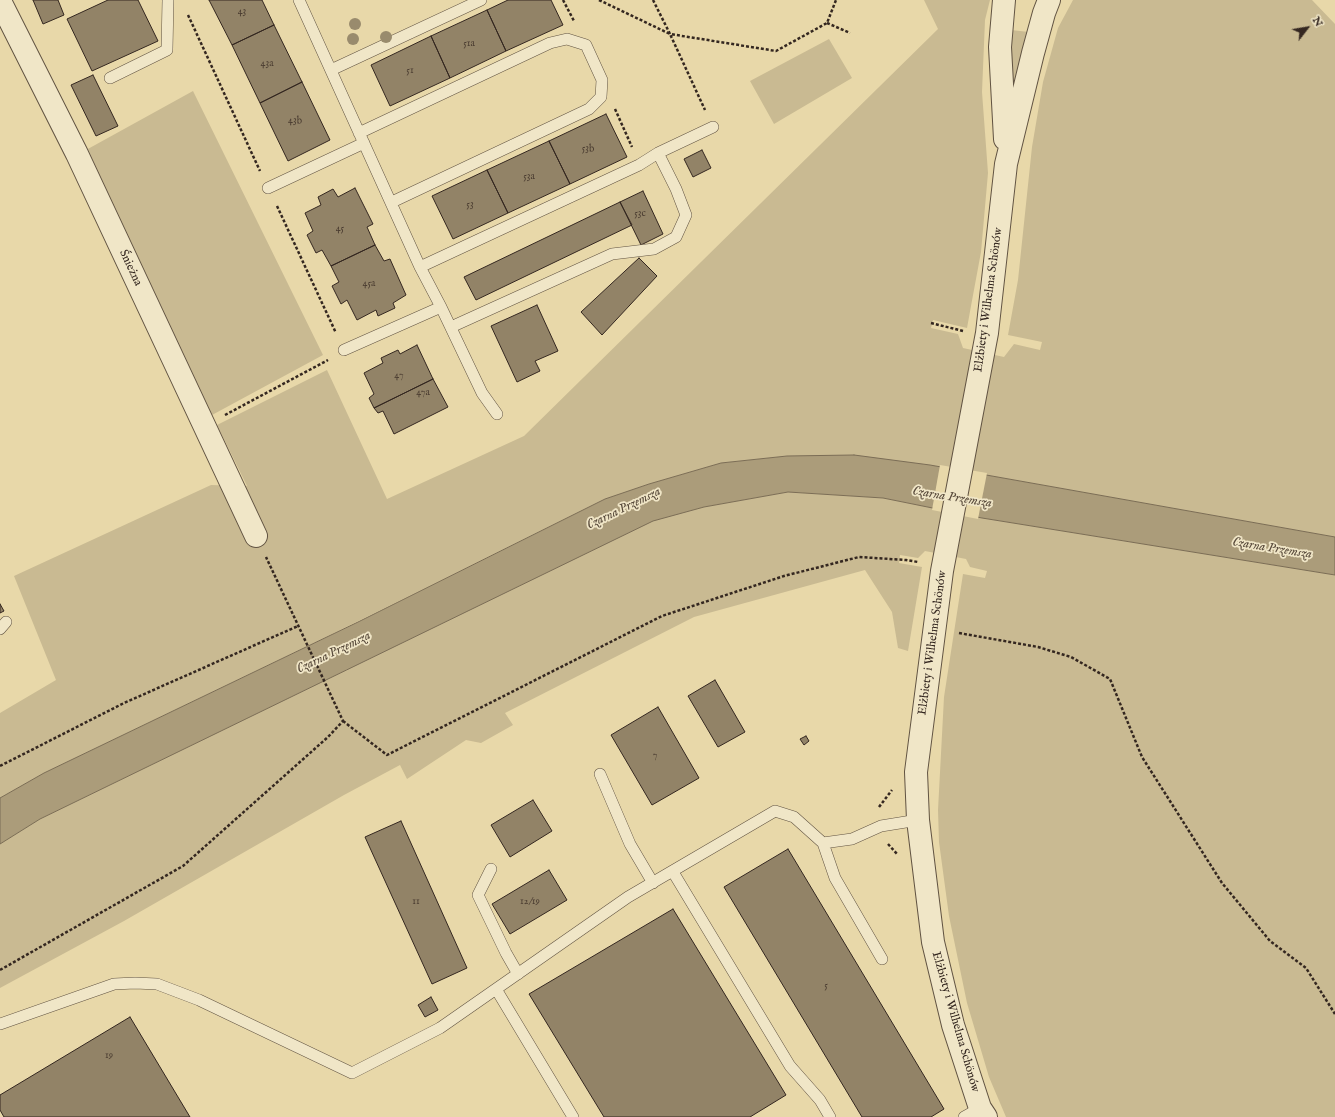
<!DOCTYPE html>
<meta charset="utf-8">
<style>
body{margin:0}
#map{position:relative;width:1335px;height:1117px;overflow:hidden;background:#e8d8a9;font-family:"IM FELL English",serif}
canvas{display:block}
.north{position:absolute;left:1287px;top:8px;width:40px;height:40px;-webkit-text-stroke:3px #f0e6c7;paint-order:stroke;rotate:59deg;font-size:11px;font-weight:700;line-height:16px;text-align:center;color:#342720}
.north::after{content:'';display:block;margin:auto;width:14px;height:18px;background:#342720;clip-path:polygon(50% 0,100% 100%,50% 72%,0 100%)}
</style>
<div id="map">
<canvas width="1335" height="1117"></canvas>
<div class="north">N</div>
</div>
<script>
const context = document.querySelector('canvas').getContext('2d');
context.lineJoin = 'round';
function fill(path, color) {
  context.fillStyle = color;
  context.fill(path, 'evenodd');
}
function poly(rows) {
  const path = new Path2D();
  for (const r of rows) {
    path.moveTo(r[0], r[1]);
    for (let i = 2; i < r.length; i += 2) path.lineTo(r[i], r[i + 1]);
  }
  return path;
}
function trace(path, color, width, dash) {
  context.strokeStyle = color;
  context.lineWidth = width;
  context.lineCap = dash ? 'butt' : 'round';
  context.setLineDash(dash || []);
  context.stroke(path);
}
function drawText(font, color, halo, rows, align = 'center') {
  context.font = font + ' "IM FELL English",serif';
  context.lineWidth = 3.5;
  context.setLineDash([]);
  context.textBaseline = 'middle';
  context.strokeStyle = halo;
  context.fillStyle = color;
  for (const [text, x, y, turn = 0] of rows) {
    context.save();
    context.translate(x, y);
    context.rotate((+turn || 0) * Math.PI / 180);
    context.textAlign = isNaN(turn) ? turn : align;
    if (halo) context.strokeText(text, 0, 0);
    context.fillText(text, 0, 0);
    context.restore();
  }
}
fill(poly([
 [924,0,990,0,985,20,982,92,988,173,981,252,971,306,967,328,933,320,931,328,958,334,963,348,1004,357,1014,344,1040,350,1042,342,1008,335,1018,280,1032,147,1043,82,1058,28,1073,0,1312,0,1335,24,1335,537,930,465,787,456,721,463,649,484,605,499,322,639,44,773,0,798,0,713,56,680,14,576,211,485,247,486,217,425,327,370,387,499,524,436,938,29],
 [1011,30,1029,32,1010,108,1011,48],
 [829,39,852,78,774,124,750,81],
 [193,91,323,355,212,415,86,150],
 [788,492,883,498,982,518,1335,575,1335,1117,1006,1117,989,1077,967,1003,949,916,939,842,938,810,944,697,963,574,985,578,987,571,970,567,966,559,925,551,918,558,900,555,899,563,922,567,908,651,898,648,892,612,865,570,694,617,505,713,513,725,481,743,466,740,407,779,400,765,344,795,124,921,0,988,0,844,40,819,653,520,704,507]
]), '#c9ba92');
const water = poly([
 [854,455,930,465,1335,537,1335,575,982,518,883,498,788,492,704,507,653,521,40,819,0,844,0,798,44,773,358,622,605,499,649,484,721,463,787,456,854,455]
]);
fill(water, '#ab9c7a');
trace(water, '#7b6d56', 1);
fill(poly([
 [940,465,987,473,978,519,932,510]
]), '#e8d8a9');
const building = poly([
 [33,0,58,0,64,15,43,24,33,0],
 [108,0,138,0,158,41,92,71,67,19,108,0],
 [209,0,262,0,274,25,232,45,209,0],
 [508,0,551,0,563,25,506,51,487,10,508,0],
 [487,10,506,51,450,78,431,36,487,10],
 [274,25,302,82,260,103,232,45,274,25],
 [431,36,450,78,390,106,371,65,431,36],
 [93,75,118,126,96,136,71,85,93,75],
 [302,82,330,140,288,161,260,103,302,82],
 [606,114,627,157,570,184,549,141,606,114],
 [549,141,570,184,508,213,487,170,549,141],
 [702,150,711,168,693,177,684,159,702,150],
 [487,170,508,213,453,239,432,196,487,170],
 [355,188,373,224,367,227,375,245,331,266,322,250,316,253,307,235,313,231,305,213,321,205,318,197,333,189,338,197,355,188],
 [643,191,663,234,641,245,620,202,643,191],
 [620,202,632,225,476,300,464,277,620,202],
 [375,245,384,261,390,259,406,295,393,303,395,308,378,316,376,310,357,320,347,300,341,304,332,286,339,282,331,266,375,245],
 [639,258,657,276,602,335,581,312,639,258],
 [537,305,558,351,535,361,540,371,517,382,491,326,537,305],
 [417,345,433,379,374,408,369,398,374,394,364,373,383,363,381,358,398,350,400,354,417,345],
 [433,379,448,407,394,434,383,411,378,413,374,408,433,379],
 [0,604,4,611,0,613,0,604],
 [715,680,745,732,718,747,688,696,715,680],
 [658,707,699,778,652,805,611,735,658,707],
 [806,736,809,741,804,745,800,739,806,736],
 [533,800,552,831,510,857,491,825,533,800],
 [401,821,467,968,432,984,365,837,401,821],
 [788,849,944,1109,931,1117,862,1117,724,887,788,849],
 [549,870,567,900,510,934,492,904,549,870],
 [673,909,786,1095,750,1117,604,1117,529,994,673,909],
 [431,997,438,1010,425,1017,418,1005,431,997],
 [130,1017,190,1117,4,1117,0,1110,0,1095,130,1017]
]);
fill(building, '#928367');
trace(building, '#342720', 1);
const lane = poly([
 [299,0,420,267,441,307,482,393,497,414],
 [331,70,481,0],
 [110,78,167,50,168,0],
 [359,133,550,43,567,39,586,45,602,80,601,97,589,109,392,202],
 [268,188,364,143],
 [420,267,639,165,658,153,713,127],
 [451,327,612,254,654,249,676,237,686,215,676,189,658,153],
 [344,350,441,307],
 [0,629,6,622],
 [600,774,630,844,653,883],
 [823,843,835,878,882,959],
 [491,869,478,895,506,953,518,974],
 [673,872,790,1066,820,1100,830,1117],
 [496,989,573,1117],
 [0,1024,114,984,135,983,157,984,199,1000,352,1073,440,1028,628,897,775,811,794,817,823,843,852,839,881,826,918,820],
 [964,1117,980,1108]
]);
const street = poly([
 [1004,0,1000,47,1005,139],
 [0,1,77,154,256,536],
 [986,1117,980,1108,953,1025,933,942,918,820,916,772,942,571,987,333,1006,164,1033,53,1044,13,1049,0]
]);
trace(lane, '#615342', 12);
trace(street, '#615342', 24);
trace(poly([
 [563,0,574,21],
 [599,0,670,34,705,110],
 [653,0,670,34,776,51,827,23,836,0],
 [188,15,260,171],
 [827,23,850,33],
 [615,109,632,147],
 [277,206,336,333],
 [931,323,963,331],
 [225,415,328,360],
 [959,633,1038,647,1071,657,1110,679,1142,757,1222,883,1270,941,1306,968,1335,1014],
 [343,721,387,755,662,616,784,576,859,557,906,560,918,562],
 [0,766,124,703,298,626],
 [879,807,892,790],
 [888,844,897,854],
 [0,970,183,866,328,737,343,721,266,557]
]), '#342720', 2.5, [3, 2]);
trace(lane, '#f0e6c7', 11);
trace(street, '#f0e6c7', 22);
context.fillStyle = '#998b6d';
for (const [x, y] of [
 [355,24],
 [386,37],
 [353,39]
]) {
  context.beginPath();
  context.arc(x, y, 6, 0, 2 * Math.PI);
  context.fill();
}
drawText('10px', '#4c3e32', null, [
 ["43",242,12],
 ["51a",469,44],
 ["43a",267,64],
 ["51",410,71],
 ["43b",295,121],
 ["53b",588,149],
 ["53a",529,177],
 ["53",470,205],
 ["53c",640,214],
 ["45",340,229],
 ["45a",369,284],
 ["47",399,376],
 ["47a",423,393],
 ["7",655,756],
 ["11",416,902],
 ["12/19",530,902],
 ["5",826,986],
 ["19",109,1056]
]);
drawText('12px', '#342720', '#f0e6c7', [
 ["Śnieżna",130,268,65],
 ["Elżbiety i Wilhelma Schönów",989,300,-82],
 ["Elżbiety i Wilhelma Schönów",933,643,-82],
 ["Elżbiety i Wilhelma Schönów",955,1022,74]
]);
drawText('italic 13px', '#584a3b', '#f0e6c7', [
 ["Czarna Przemsza",952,498,9],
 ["Czarna Przemsza",624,509,-26],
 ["Czarna Przemsza",1272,549,9],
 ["Czarna Przemsza",334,653,-26]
]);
</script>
